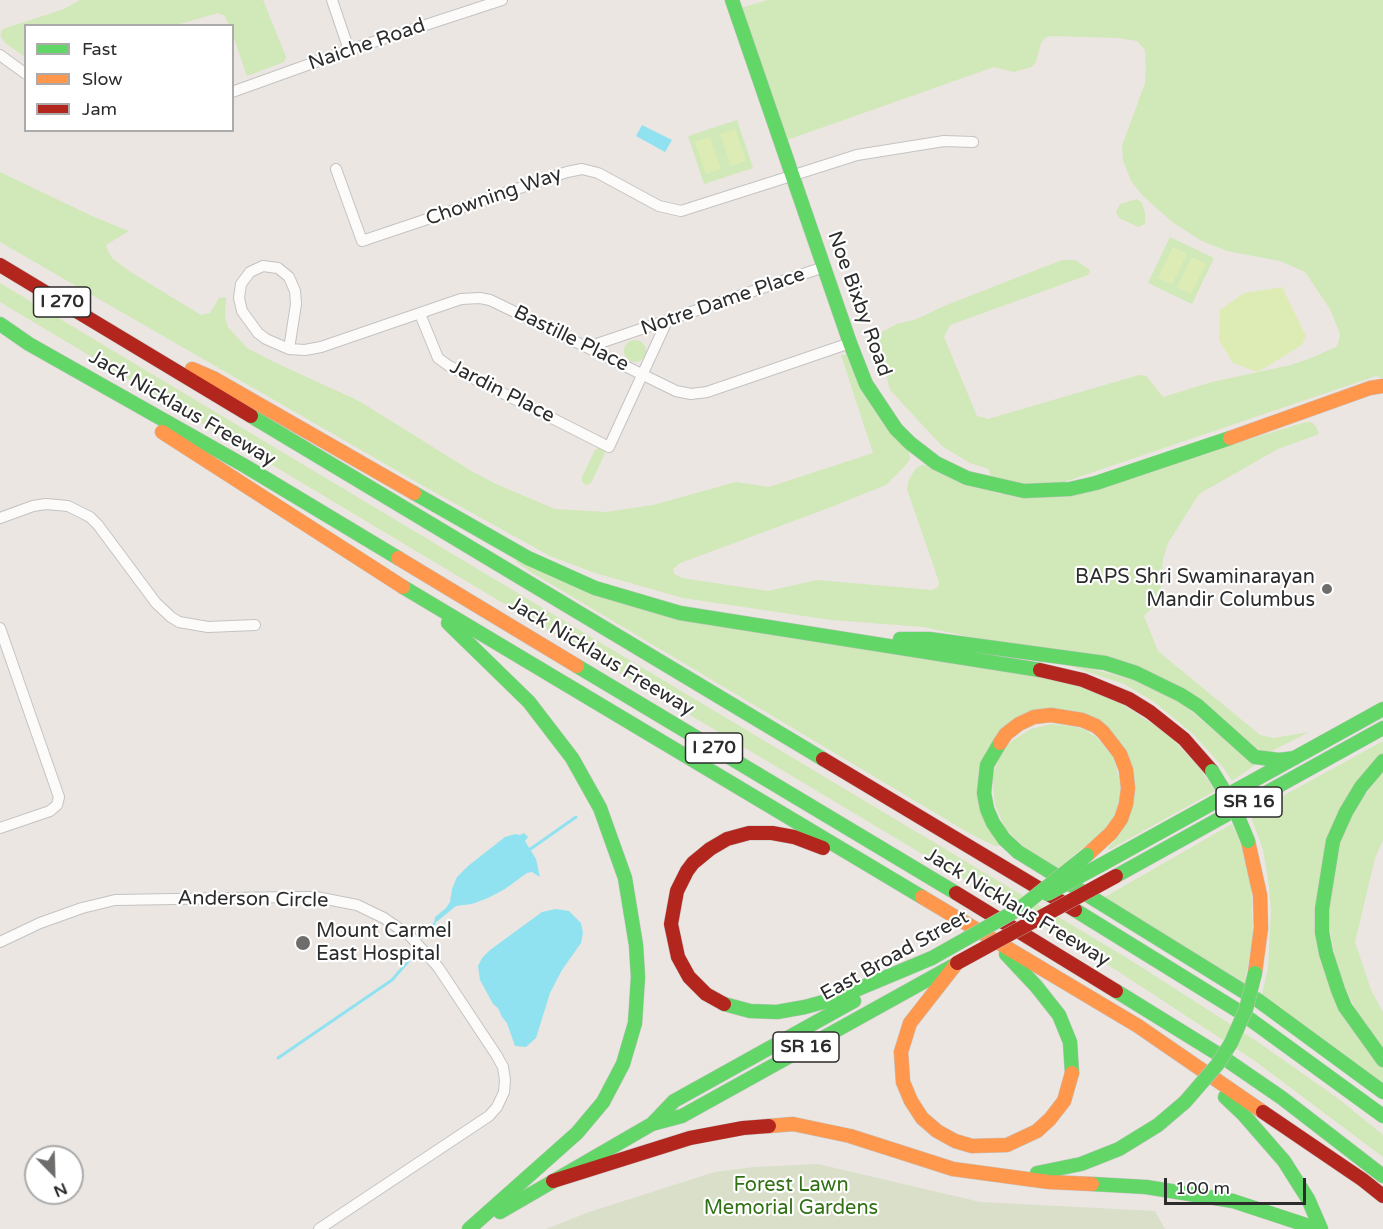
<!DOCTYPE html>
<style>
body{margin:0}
#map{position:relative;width:1383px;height:1229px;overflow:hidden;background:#ebe6e1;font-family:"Varela Round",sans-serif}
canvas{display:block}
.legend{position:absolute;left:24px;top:24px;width:210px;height:108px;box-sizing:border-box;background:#fff;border:2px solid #ababab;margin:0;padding:8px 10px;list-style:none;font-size:18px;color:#2c2c2c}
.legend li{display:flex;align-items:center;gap:12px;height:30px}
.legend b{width:30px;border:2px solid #ababab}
.north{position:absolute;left:24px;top:1145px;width:60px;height:60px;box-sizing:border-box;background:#fff;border:2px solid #ababab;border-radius:50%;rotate:157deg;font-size:16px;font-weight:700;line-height:24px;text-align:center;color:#2c2c2c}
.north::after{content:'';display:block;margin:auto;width:21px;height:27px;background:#6f6d6b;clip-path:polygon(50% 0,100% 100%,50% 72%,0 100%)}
.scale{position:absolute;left:1164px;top:1178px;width:142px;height:27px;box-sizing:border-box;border:3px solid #2c2c2c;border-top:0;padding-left:8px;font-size:18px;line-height:21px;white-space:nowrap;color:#2c2c2c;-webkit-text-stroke:4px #fff;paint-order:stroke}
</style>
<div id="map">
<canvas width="1383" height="1229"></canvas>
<ul class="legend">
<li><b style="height:8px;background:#63d668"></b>Fast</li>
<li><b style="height:8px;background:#ff974d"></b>Slow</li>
<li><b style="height:8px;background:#b3261e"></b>Jam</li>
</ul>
<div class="north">N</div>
<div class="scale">100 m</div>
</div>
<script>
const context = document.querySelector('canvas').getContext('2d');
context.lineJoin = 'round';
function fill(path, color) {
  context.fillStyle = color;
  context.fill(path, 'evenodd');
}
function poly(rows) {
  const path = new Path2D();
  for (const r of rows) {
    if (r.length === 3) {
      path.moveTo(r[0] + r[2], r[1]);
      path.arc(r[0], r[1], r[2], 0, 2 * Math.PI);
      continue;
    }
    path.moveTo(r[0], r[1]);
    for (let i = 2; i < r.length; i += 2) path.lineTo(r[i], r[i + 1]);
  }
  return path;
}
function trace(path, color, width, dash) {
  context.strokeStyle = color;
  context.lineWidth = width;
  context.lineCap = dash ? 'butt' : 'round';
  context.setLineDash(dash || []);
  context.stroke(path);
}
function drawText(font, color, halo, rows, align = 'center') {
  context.font = font + ' "Varela Round",sans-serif';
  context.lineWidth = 4.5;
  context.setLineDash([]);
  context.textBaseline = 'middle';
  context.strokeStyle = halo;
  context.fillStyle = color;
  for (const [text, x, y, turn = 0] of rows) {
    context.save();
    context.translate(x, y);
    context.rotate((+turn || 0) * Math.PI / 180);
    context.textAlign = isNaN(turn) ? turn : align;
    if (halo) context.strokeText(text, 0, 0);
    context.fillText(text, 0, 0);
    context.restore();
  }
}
fill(poly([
 [80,0,263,0,286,57,284,62,247,76,233,36,232,26,229,25,225,16,218,13,176,25,26,26,25,57,5,43,0,35,3,29,64,9],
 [768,0,1383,0,1383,378,1376,376,1064,482,1025,484,991,478,989,469,970,463,942,446,890,390,877,340,878,334,897,324,917,319,944,306,1062,260,1075,260,1090,270,1088,275,950,325,944,337,977,416,988,419,1139,375,1146,376,1163,397,1212,382,1291,365,1311,358,1336,347,1339,341,1340,334,1330,309,1305,272,1280,261,1227,251,1202,241,1172,222,1143,196,1131,181,1123,160,1122,146,1145,83,1146,70,1145,50,1137,41,1117,38,1051,36,1045,38,1041,43,1036,62,1032,67,1014,72,994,67,787,140,741,8],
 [737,120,753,168,704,184,688,136],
 [0,172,94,217,129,231,106,245,107,249,112,258,129,271,201,315,210,313,219,298,226,297,225,317,228,327,247,348,274,362,359,401,473,472,496,484,555,509,606,512,653,505,736,482,769,487,873,453,841,355,847,355,909,451,910,459,904,467,886,485,826,509,680,563,673,569,674,574,682,578,768,591,817,580,932,590,938,587,939,582,907,489,909,479,916,468,922,465,928,465,1000,494,1155,468,1306,422,1311,422,1316,426,1319,434,1278,449,1199,494,1168,543,1163,559,1160,600,1144,616,1158,651,1260,735,1274,738,1309,732,1270,752,1262,752,1193,696,988,641,924,627,831,620,683,598,595,573,550,556,427,488,0,242],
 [1137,199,1142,203,1145,213,1145,224,1138,227,1119,218,1116,212,1120,204],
 [1170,237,1214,258,1192,304,1148,283],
 [0,283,1127,958,1255,1040,1340,1100,1383,1135,1383,1157,1255,1061,1116,970,0,302],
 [635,351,11],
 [599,447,605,450,605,453,591,483,586,485,582,482,582,477,595,450],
 [517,560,561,581,1070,683,1117,701,1167,733,1201,770,1215,791,1109,850,1108,848,1118,836,1122,744,1043,710,984,760,1000,846,995,846,969,833,529,571,516,562],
 [1070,666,1118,672,1177,699,1255,765,1232,781,1222,766,1193,734,1153,701,1124,684],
 [1051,724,1077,727,1087,731,1097,738,1114,758,1122,791,1111,825,1057,869,1025,848,1005,828,995,805,993,789,993,775,1000,755,1012,741,1031,729],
 [1383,741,1383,755,1350,795,1320,944,1383,1067,1383,1083,1262,994,1268,968,1271,910,1268,879,1263,850,1250,814],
 [1383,771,1383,840,1375,858,1355,942,1371,990,1383,1012,1383,1051,1364,1026,1338,974,1327,913,1335,854,1354,810],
 [1232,824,1240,840,1251,885,1253,934,1245,983,1103,898]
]), '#d1e8b8');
fill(poly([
 [818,1164,980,1202,1155,1211,1165,1229,546,1229,589,1212,715,1172,755,1167]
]), '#d9dfc8');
fill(poly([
 [735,129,746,161,731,166,720,134],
 [710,137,721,169,706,174,695,142],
 [1173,247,1187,254,1172,284,1158,278],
 [1192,257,1206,264,1191,294,1177,287],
 [1282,287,1306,336,1302,345,1258,372,1233,363,1219,340,1220,310,1244,293]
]), '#ddecb5');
fill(poly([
 [642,125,672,140,665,152,636,136],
 [524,833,528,837,525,841,536,859,540,877,532,872,527,873,505,889,488,898,472,904,456,906,434,924,435,917,446,908,450,902,452,889,457,877,468,866,505,837,515,834,520,835],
 [556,909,569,911,581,923,583,933,581,943,562,970,550,993,536,1038,526,1047,515,1046,507,1023,502,1017,498,1008,493,1004,480,980,478,966,482,958,490,950,542,912]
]), '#90e2f1');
trace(poly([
 [529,850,576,817],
 [428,930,434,924],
 [278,1058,392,980,411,958]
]), '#90e2f1', 3);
const street = poly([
 [332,0,349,50],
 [0,55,26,74],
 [232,92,349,50,502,0],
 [336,169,362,241,567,172,582,169,598,173,659,206,681,211,857,155,944,141,973,142],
 [263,266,278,268,289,277,295,291,296,304,289,349,266,339,258,333,242,311,239,298,241,284,250,272,263,266],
 [420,314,438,358,449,366,609,447,667,321],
 [588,347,824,267],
 [289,349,305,350,321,347,461,299,480,298,490,300,517,313,676,391,691,394,707,392,850,343],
 [0,518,33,506,46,504,68,506,90,517,98,525,156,603,171,617,179,622,208,627,255,625],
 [0,628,59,797,57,805,50,811,0,828],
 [0,942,40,923,82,908,115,900,292,897,316,897,357,905,384,918,410,936,438,967,497,1056,503,1067,505,1080,504,1092,497,1107,489,1116,319,1229]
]);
const fast = poly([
 [732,0,850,343,866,384,896,429,910,443,936,463,967,478,1024,491,1070,489,1096,483,1230,438],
 [0,324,29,344,245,466,398,558],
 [251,416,823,759],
 [414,493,528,558,595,588,680,613,1040,670],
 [403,587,922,897],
 [448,623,529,702,572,758,600,808,625,878,636,945,638,977,635,1023,623,1064,603,1102,577,1133,469,1229],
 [900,639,929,639,1105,663,1136,673,1181,695,1198,706,1255,757,1279,760,1295,758],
 [577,666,956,893],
 [1000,743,987,765,984,793,987,809,993,823,1004,839,1018,852,1259,1001,1383,1092],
 [1383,761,1361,787,1346,812,1333,841,1322,909,1322,932,1326,953,1338,990,1345,1007,1383,1060],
 [1099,866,1383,709],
 [1116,876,1383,728],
 [1075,910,1240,1012,1383,1116],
 [1006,954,1036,986,1059,1015,1070,1042,1072,1073],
 [1116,991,1218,1054,1282,1098,1383,1176],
 [724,1004,750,1011,777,1012,805,1007,834,999,932,958],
 [1225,1097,1243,1114,1284,1161,1308,1199,1321,1229],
 [652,1124,682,1116,956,964],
 [1037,1173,1081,1164,1119,1149,1158,1125,1185,1102],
 [1092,1184,1146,1187,1233,1201,1318,1229],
 [500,1212,652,1124,674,1101,854,1001]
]);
const slow = poly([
 [192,369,215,379,414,493],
 [162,432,403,587],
 [1230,438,1370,388,1383,386],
 [398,558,577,666],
 [1000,743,1006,734,1019,724,1034,717,1051,715,1082,720,1096,726,1103,732,1120,754,1126,770,1128,788,1126,804,1121,819,1111,833,1087,855],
 [1248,841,1260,895,1261,928,1255,973],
 [922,897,1138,1026,1263,1112],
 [957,963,910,1023,901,1052,903,1082,911,1101,922,1118,937,1131,955,1141,972,1146,1007,1145,1037,1131,1050,1119,1064,1101,1072,1073],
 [769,1126,793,1124,850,1136,953,1169,1049,1182,1092,1184]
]);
const jam = poly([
 [0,265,251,416],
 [1040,670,1083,680,1129,699,1150,712,1184,739,1212,771],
 [823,759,1075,910],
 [956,893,1116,991],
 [724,1004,706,994,689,977,678,957,671,924,677,891,687,871,693,863,710,849,727,839,749,833,772,833,794,837,823,848],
 [1263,1112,1363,1180,1383,1196],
 [553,1181,690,1138,743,1128,769,1126]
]);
trace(street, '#c4c3c3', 12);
trace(fast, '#c4c3c3', 15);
trace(slow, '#c4c3c3', 15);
trace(jam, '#c4c3c3', 15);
trace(street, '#fcfbfa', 10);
trace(fast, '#63d668', 14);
trace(slow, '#ff974d', 14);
trace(jam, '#b3261e', 14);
const fastBridge = poly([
 [1212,771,1234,807,1248,841],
 [1047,894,1099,866],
 [932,958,1019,909,1087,855],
 [1185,1102,1217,1065,1231,1043,1246,1009,1255,973]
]);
const jamBridge = poly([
 [957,963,1116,876]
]);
trace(fastBridge, '#c6c4c2', 15, []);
trace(jamBridge, '#c6c4c2', 15, []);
trace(fastBridge, '#63d668', 14);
trace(jamBridge, '#b3261e', 14);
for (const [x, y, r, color] of [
 [1327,589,6,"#6f6d6b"],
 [303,943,8,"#6f6d6b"]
]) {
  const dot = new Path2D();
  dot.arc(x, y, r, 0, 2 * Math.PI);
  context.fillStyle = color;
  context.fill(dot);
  trace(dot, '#fff', 2);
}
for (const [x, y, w] of [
 [62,302,57],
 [714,748,57],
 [1249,802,66],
 [806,1047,66]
]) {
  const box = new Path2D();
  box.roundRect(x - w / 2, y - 15, w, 30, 4.5);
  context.fillStyle = '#fff';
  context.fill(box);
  trace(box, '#2c2c2c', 1.5);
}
drawText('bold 18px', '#2c2c2c', null, [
 ["I 270",62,302],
 ["I 270",714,748],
 ["SR 16",1249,802],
 ["SR 16",806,1047]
]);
drawText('20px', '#2c2c2c', '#fff', [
 ["Naiche Road",367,45,-19],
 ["Chowning Way",494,197,-19],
 ["Notre Dame Place",723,302,-19],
 ["Noe Bixby Road",859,304,70],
 ["Bastille Place",571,339,26],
 ["Jardin Place",502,392,27],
 ["Jack Nicklaus Freeway",182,409,30],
 ["Jack Nicklaus Freeway",601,657,31],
 ["Anderson Circle",253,900,1],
 ["Jack Nicklaus Freeway",1017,908,31],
 ["East Broad Street",895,956,-29]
]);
drawText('20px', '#2c2c2c', '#fff', [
 ["BAPS Shri Swaminarayan",1315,578],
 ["Mandir Columbus",1315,601],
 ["Mount Carmel",316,932,"left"],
 ["East Hospital",316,955,"left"]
], 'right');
drawText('20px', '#317015', '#fff', [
 ["Forest Lawn",791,1186],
 ["Memorial Gardens",791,1209]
]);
</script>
